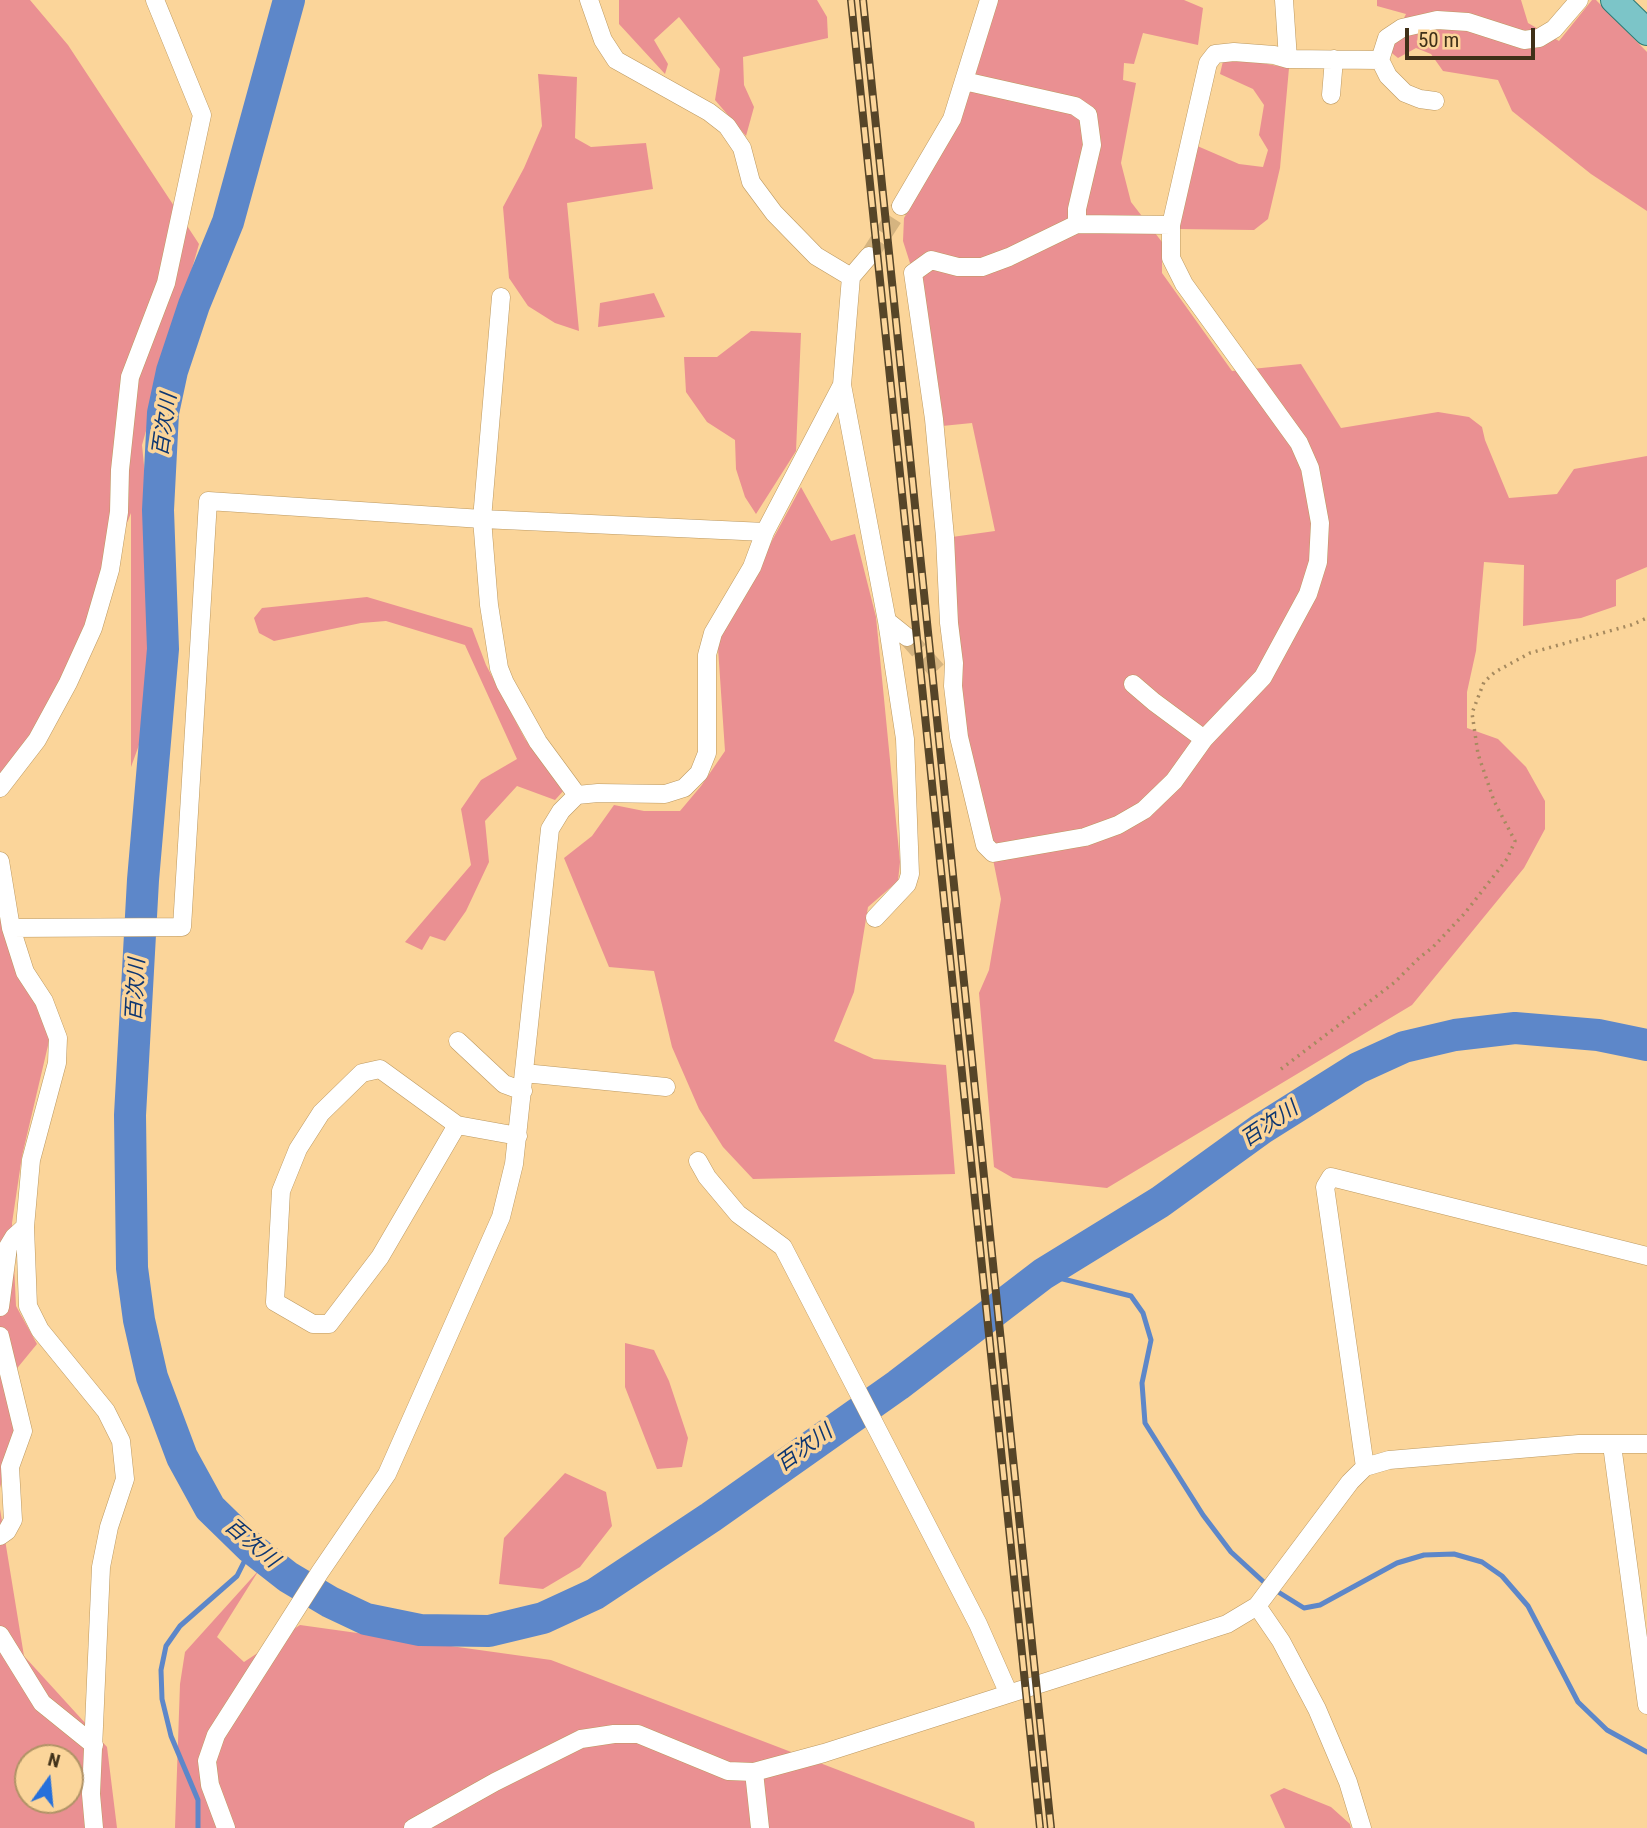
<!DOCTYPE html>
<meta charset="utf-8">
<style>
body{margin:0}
#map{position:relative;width:1647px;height:1828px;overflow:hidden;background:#fbd59a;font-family:"Roboto Condensed",sans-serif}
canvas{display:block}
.north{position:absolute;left:14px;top:1744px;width:70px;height:70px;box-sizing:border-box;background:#fbd59a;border:2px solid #b09366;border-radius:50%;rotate:15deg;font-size:19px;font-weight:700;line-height:28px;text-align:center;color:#3f3018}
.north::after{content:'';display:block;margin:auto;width:24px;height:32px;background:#2670db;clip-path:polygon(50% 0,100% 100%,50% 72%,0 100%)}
.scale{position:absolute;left:1405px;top:28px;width:130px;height:32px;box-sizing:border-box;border:4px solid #3f3018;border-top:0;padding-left:9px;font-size:21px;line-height:24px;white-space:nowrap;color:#3f3018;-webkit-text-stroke:5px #fbd59a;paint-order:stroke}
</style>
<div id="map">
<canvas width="1647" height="1828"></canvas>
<div class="north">N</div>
<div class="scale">50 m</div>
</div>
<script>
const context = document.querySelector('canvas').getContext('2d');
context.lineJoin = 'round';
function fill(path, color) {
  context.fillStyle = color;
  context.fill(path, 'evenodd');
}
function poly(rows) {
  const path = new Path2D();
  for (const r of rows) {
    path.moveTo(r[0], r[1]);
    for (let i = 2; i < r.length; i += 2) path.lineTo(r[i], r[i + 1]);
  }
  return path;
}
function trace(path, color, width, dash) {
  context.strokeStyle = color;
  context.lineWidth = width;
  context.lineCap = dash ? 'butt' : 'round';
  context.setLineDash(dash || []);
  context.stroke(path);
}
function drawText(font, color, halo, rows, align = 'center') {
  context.font = font + ' "Roboto Condensed","Noto Sans JP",sans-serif';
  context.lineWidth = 7;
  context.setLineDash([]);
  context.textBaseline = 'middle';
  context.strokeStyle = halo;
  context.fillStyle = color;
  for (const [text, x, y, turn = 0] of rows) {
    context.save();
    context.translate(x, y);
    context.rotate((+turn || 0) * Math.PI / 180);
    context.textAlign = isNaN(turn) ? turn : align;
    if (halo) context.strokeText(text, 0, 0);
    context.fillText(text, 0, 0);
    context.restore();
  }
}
fill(poly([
 [0,0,30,0,68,45,199,244,142,445,153,556,152,709,131,767,131,513,85,627,45,712,0,779],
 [619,0,817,0,827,17,828,38,743,57,744,85,754,107,746,136,715,100,720,69,679,17,654,40,668,64,665,74,619,24],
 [996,0,1184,0,1203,8,1198,45,1143,33,1134,64,1124,63,1123,80,1136,83,1121,163,1131,202,1162,242,1162,273,1232,371,1301,364,1341,428,1438,412,1469,417,1482,427,1485,440,1509,498,1557,494,1574,469,1647,456,1647,567,1616,580,1616,606,1581,618,1523,626,1524,565,1484,562,1476,651,1467,692,1467,728,1498,739,1526,767,1545,801,1545,829,1524,868,1412,1005,1107,1188,1013,1178,994,1167,979,993,989,970,1001,899,960,696,952,537,995,531,972,423,942,426,929,323,903,241,904,218,958,126],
 [1377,0,1521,0,1528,23,1559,41,1592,0,1596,0,1647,52,1647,211,1591,174,1512,111,1498,80,1443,71,1431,54,1416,48,1398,58,1388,50,1406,14,1377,6],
 [1245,60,1289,68,1280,168,1268,219,1254,230,1178,229,1195,145,1239,164,1263,167,1268,150,1259,135,1264,105,1253,89,1220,74,1223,61],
 [538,74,577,77,575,138,591,147,646,143,653,189,567,203,579,331,555,323,528,306,509,278,503,207,524,168,542,126],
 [654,293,665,317,598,327,600,303],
 [751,331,801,333,796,451,756,514,745,497,736,469,735,440,707,422,686,392,684,357,717,357],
 [801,487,831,541,855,534,876,617,900,862,898,881,868,907,854,992,834,1041,874,1059,946,1065,955,1174,753,1179,723,1147,699,1109,672,1047,654,971,609,967,564,858,592,836,614,805,644,811,680,811,701,786,725,751,718,648,721,635],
 [367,597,472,628,486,665,525,739,565,789,555,800,517,786,485,821,489,862,466,911,445,941,430,936,422,950,405,942,471,865,461,809,481,780,517,759,465,645,386,621,361,623,274,641,259,633,254,618,262,608],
 [0,906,6,937,50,1037,22,1156,12,1223,16,1306,37,1344,5,1383,15,1430,0,1488],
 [625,1343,654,1350,669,1381,688,1438,682,1467,657,1469,625,1387],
 [565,1473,606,1492,612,1526,580,1567,543,1589,499,1584,504,1538],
 [0,1509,24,1656,107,1747,117,1828,0,1828],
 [28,1758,70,1758,70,1800,28,1800],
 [259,1570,217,1637,244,1662,300,1625,551,1660,974,1822,975,1828,175,1828,180,1684,185,1652],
 [1284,1788,1331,1807,1350,1824,1351,1828,1285,1828,1270,1795]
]), '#ea9092');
trace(poly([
 [1043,1274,1131,1296,1143,1313,1151,1340,1142,1383,1145,1423,1203,1515,1231,1552,1267,1585],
 [1275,1590,1304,1608,1320,1605,1397,1563,1424,1555,1454,1554,1482,1562,1502,1576,1528,1606,1578,1702,1607,1730,1647,1752],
 [198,1828,198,1800,171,1736,162,1699,161,1670,166,1646,180,1626,237,1576,251,1548]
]), '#5d87c9', 5);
trace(poly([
 [289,0,228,222,194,305,172,371,163,413,158,510,163,649,143,880,130,1115,132,1268,139,1320,152,1377,182,1457,210,1508,251,1548,288,1577,330,1602,366,1619,420,1630,489,1631,543,1618,595,1594,711,1517,898,1385,1043,1274,1160,1202,1261,1129,1358,1068,1404,1047,1455,1035,1515,1028,1598,1035,1647,1045]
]), '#5d87c9', 32);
trace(poly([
 [869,256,901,206],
 [907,637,940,674]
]), '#d5b480', 18, [18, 9]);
const minor = poly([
 [589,0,603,40,616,60,709,112,727,126,742,148,751,182,774,213,816,256,851,277],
 [1284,0,1288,59],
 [1380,60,1388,76,1405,93,1420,99,1435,101],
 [964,81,1075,106,1088,115,1092,145,1077,209,1077,224,1171,225,1208,63,1215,54,1234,52,1274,55,1288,59,1380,60,1387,38,1402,28,1437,20,1468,22,1524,40,1539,38,1554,29,1579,0],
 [1331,95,1334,59],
 [901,206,952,119,989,0],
 [1077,224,1009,257,982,267,958,267,931,260,913,273,934,419,945,537,949,623,954,663,953,686,959,737,985,845,993,853,1085,837,1118,825,1144,810,1174,781,1204,739],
 [501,297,482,519,489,605,499,668,505,683,538,742,577,795],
 [842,385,887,621,907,637],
 [1133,684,1154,702,1204,739,1263,677,1308,594,1318,562,1320,523,1310,468,1299,443,1184,284,1171,258,1171,225],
 [0,788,37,740,68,683,93,628,110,570,119,512,120,470,130,377,166,283,202,115,155,0],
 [0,861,11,928,25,972,44,1001,58,1038,57,1063,31,1160,25,1227,28,1306,40,1330,106,1411,121,1441,125,1479,109,1527,101,1567,91,1794,94,1828],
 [875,918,907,884,910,874,905,739,887,621],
 [11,928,182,927,208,501,482,519,765,532],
 [458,1041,504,1084,523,1091],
 [524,1073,666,1087],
 [457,1125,380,1069,362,1073,321,1113,298,1149,281,1191,275,1302,313,1324,329,1324,380,1257,457,1125,518,1136],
 [698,1161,707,1177,738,1214,783,1247,978,1624,1008,1692],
 [0,1307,8,1247,14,1237,25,1227],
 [0,1336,23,1431,10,1467,13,1520,7,1531,0,1536],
 [1612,1445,1647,1705],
 [1365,1467,1325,1187,1331,1177,1647,1256],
 [1257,1606,1281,1641,1317,1709,1348,1782,1362,1828],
 [0,1635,42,1703,94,1745],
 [754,1772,760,1828],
 [226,1828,210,1785,207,1761,216,1735,320,1572,387,1474,501,1217,514,1164,550,829,561,811,577,795,598,793,665,794,684,788,699,773,707,753,707,655,713,633,752,567,765,532,842,385,851,277,869,256],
 [413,1828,495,1782,581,1739,614,1734,638,1734,728,1771,754,1772,824,1753,1227,1624,1257,1606,1350,1482,1365,1467,1389,1460,1579,1444,1647,1444]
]);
const primary = poly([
 [1614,0,1647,32]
]);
trace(minor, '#bc9960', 19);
trace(primary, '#2d7873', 28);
trace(poly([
 [1281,1069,1395,982,1419,958,1433,947,1465,913,1507,859,1515,841,1494,801,1478,754,1472,713,1484,682,1495,672,1530,653,1631,625,1647,618]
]), '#a68a5f', 3.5, [2, 5]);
trace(minor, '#fff', 18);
trace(primary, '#7cc5c8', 26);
const rail = poly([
 [851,0,1040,1828],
 [863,0,1051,1828]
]);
trace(rail, '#564528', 8);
trace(rail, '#fbd59a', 5, [16]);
drawText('italic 21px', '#0d3671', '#fbd59a', [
 ["百次川",166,425,-82],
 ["百次川",137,990,-87],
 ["百次川",1270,1125,-34],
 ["百次川",805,1449,-36],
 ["百次川",251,1544,40]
]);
</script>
